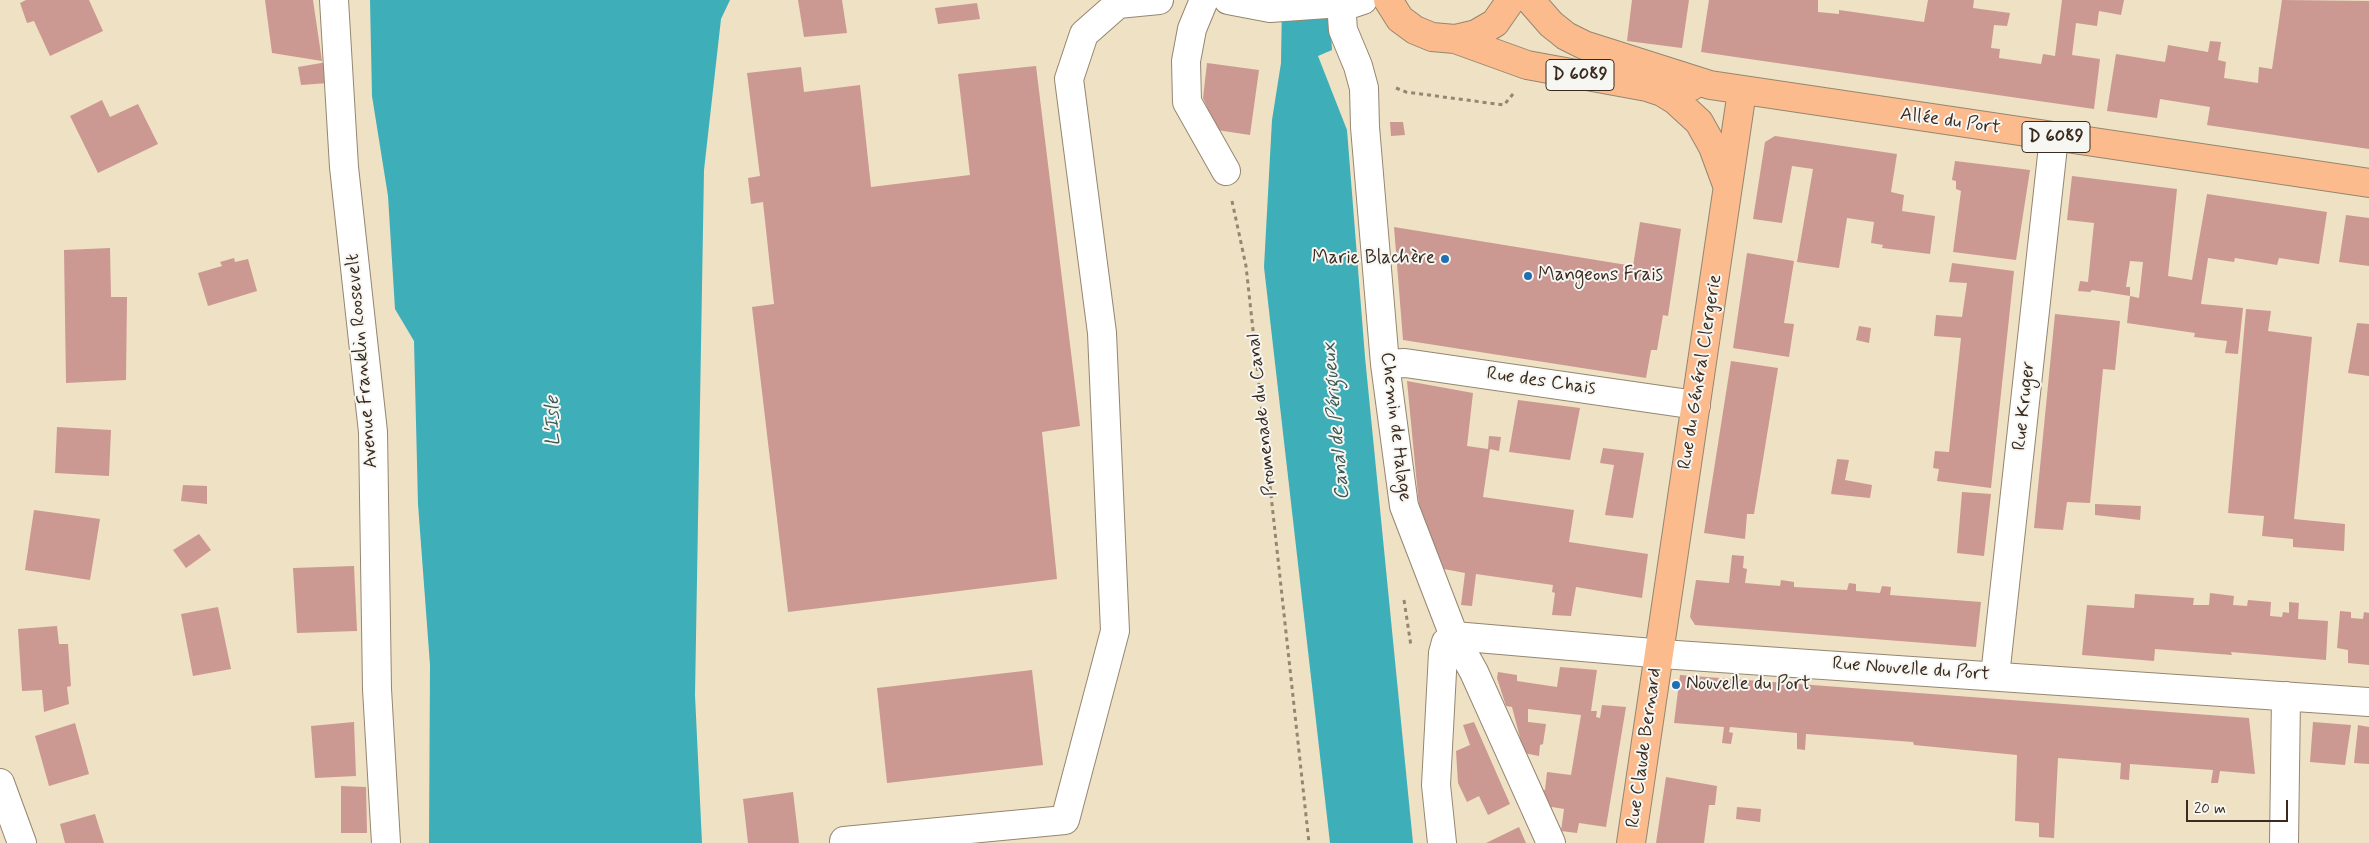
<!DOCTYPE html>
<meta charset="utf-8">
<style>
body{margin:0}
#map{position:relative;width:2369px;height:843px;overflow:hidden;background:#efe1c4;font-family:Mynerve,sans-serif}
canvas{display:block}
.scale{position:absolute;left:2186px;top:800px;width:102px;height:22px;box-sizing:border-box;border:2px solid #3b2a1e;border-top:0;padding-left:6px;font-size:15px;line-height:18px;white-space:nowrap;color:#3b2a1e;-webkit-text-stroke:4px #f6f6f2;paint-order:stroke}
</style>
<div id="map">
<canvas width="2369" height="843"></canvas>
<div class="scale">20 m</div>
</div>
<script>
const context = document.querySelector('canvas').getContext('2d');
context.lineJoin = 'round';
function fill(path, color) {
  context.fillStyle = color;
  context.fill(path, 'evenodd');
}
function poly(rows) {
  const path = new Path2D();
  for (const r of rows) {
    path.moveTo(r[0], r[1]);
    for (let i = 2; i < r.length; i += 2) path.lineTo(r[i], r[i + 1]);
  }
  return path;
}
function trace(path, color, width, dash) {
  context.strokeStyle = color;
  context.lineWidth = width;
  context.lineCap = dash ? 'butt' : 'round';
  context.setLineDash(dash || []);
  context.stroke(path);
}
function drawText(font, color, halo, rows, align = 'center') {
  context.font = font + ' Mynerve,sans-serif';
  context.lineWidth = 4;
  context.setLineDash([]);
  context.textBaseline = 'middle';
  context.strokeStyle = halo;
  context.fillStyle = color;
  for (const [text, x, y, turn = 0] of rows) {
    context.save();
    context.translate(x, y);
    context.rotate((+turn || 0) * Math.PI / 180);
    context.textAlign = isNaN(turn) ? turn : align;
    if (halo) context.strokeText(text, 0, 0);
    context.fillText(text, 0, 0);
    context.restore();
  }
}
fill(poly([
 [370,0,730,0,721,19,704,170,695,695,702,843,429,843,430,665,418,504,414,341,395,309,388,196,372,96],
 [1282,0,1329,0,1332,50,1318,56,1347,130,1365,357,1413,843,1330,843,1264,267,1272,120,1281,63]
]), '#3eaeb8');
fill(poly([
 [26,0,89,0,103,31,50,56,34,21,27,23,20,3],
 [265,0,313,0,322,61,272,53],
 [798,0,842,0,847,33,804,37],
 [1632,0,1689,0,1682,48,1627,41],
 [1709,0,1818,0,1818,12,1839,14,1839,10,1924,22,1928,0,1974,0,1973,8,2010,13,2007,26,1994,25,1991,48,2000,49,1999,58,2041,64,2043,54,2055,56,2062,0,2124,0,2121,15,2099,11,2097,26,2076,23,2072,55,2100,59,2094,109,1701,52],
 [2282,0,2369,1,2369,149,2207,125,2210,107,2160,99,2157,118,2107,111,2116,54,2165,62,2168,45,2208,52,2210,41,2221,42,2218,60,2226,62,2224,78,2258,83,2259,67,2272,69],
 [977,3,980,19,938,24,935,8],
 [327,62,328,83,301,85,298,67],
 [1207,63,1259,70,1250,135,1217,130,1203,98],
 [1036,66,1080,426,1042,432,1057,579,788,612,752,307,774,304,763,202,751,204,748,178,760,176,747,73,801,67,804,92,860,85,871,187,970,175,958,74],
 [102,100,110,117,138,104,158,144,98,173,70,116],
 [1390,122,1403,122,1405,135,1391,136],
 [1775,136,1897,154,1891,192,1904,195,1902,211,1935,216,1930,254,1882,248,1883,245,1871,243,1874,222,1847,218,1839,268,1797,262,1813,169,1792,166,1782,223,1753,219,1765,142],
 [1955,161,2030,170,2016,260,1953,252,1961,191,1956,189,1956,181,1952,180],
 [2072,176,2177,189,2168,276,2192,280,2207,194,2327,212,2319,264,2279,258,2277,265,2235,258,2234,262,2208,258,2201,304,2243,308,2238,354,2225,353,2227,341,2194,337,2195,333,2127,323,2130,296,2139,298,2143,262,2130,261,2126,287,2130,287,2130,296,2092,290,2090,292,2078,291,2080,281,2088,282,2094,223,2067,220],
 [2346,215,2369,218,2369,266,2339,262],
 [1640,222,1681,229,1668,316,1663,315,1657,350,1651,350,1646,378,1403,340,1394,227,1633,266],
 [110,248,111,297,127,297,126,380,66,383,64,250],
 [1747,253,1794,261,1784,323,1794,324,1789,357,1733,348],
 [234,258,235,262,248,259,257,291,208,306,198,273,222,266,220,262],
 [1952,263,2014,271,1991,488,1937,481,1939,469,1933,468,1935,451,1949,452,1961,338,1934,336,1936,315,1962,317,1967,283,1949,282],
 [2246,309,2271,311,2268,331,2312,337,2294,519,2345,524,2344,551,2293,547,2293,539,2262,536,2264,516,2228,513],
 [2055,314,2120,321,2115,370,2103,369,2090,503,2067,502,2063,530,2034,528],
 [2357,323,2369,324,2369,376,2348,373],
 [1859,326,1871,328,1869,343,1856,340],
 [1731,361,1778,368,1754,514,1747,514,1745,539,1704,533],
 [1407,381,1473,393,1467,446,1488,449,1489,436,1501,437,1499,451,1490,449,1483,497,1574,510,1569,542,1648,554,1642,598,1576,587,1571,616,1552,615,1555,593,1552,592,1553,585,1476,574,1472,606,1461,605,1465,573,1444,569,1419,506],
 [1518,400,1580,408,1570,460,1509,452],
 [57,427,111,430,109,476,55,473],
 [1603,448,1644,453,1633,518,1605,515,1614,465,1600,463],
 [1837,459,1849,460,1845,480,1872,485,1870,498,1831,494],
 [183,485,207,486,207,504,181,501],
 [1962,492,1991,494,1984,556,1957,553],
 [2095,504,2141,506,2140,520,2095,515],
 [34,510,100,519,90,580,25,570],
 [199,534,211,550,186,568,173,550],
 [1732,555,1744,556,1743,568,1747,569,1745,583,1780,586,1781,580,1794,582,1794,587,1847,590,1849,583,1856,584,1856,591,1880,593,1882,586,1891,587,1890,595,1981,602,1976,647,1695,625,1690,617,1696,580,1729,583],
 [354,566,357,631,297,633,293,568],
 [2210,593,2234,596,2233,605,2247,606,2248,600,2271,602,2270,616,2282,617,2283,612,2289,613,2289,602,2299,603,2298,619,2328,621,2326,660,2231,652,2232,655,2155,649,2154,661,2082,655,2087,605,2134,608,2135,594,2194,598,2193,605,2209,605],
 [218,607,231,669,193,676,181,614],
 [2340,611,2351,612,2351,618,2363,619,2364,612,2369,613,2369,665,2348,663,2348,650,2337,648],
 [57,626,59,644,68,644,71,686,67,687,69,704,44,712,42,690,22,691,18,629],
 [1560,667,1597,670,1591,711,1597,711,1596,717,1600,718,1602,705,1626,707,1606,827,1579,823,1577,833,1561,831,1564,809,1552,807,1546,810,1536,789,1545,790,1547,772,1571,775,1581,715,1528,709,1528,722,1546,724,1543,744,1540,745,1539,756,1524,753,1512,707,1506,706,1497,678,1498,672,1517,675,1517,681,1557,687],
 [1032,670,1043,765,887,783,877,688],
 [1680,675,2249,718,2255,774,2220,771,2218,783,2211,783,2213,770,2130,764,2129,780,2120,779,2121,763,2058,758,2054,838,2039,837,2039,823,2015,821,2017,755,1914,745,1913,742,1806,734,1805,750,1797,749,1797,733,1730,727,1729,732,1733,733,1731,744,1722,743,1724,727,1674,723],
 [354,722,356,776,315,778,311,726],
 [1474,722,1510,804,1488,815,1479,796,1467,802,1458,783,1456,751,1470,745,1463,725],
 [2313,722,2351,725,2345,765,2310,762],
 [75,723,89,774,49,786,35,736],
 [2358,725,2369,727,2369,764,2354,763],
 [1666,777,1717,786,1715,805,1709,805,1704,843,1656,843],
 [341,786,366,787,367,833,341,833],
 [793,792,799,843,748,843,743,799],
 [1737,807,1761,809,1760,822,1736,819],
 [95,814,104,843,65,843,60,824],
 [1519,827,1526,843,1486,843]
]), '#cc9892');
const minor = poly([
 [334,0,344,167,373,432,377,689,386,843],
 [1204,0,1192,29,1186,61,1187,102,1226,171],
 [1228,0,1270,8,1341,3,1348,5,1363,0],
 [1341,3,1343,30,1358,66,1364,88,1365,127,1385,364,1404,506,1454,636,1474,672,1551,843],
 [1385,364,1405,363,1696,405],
 [1454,636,1676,655,2369,702],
 [1995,676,2054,137],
 [0,783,22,843],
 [844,841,1065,820,1115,631,1102,333,1069,79,1084,34,1118,4,1159,0],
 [1442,843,1436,785,1443,653,1446,642,1454,636],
 [2284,843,2286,696]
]);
const major = poly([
 [1388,0,1400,19,1415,30,1432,37,1455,39,1476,34,1495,23,1511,0],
 [1530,0,1551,24,1566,36,1584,45,1710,85,2369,183],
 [1455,39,1527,65,1647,87,1692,86],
 [1650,88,1662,92,1675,100,1699,122,1713,147,1727,185],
 [1631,843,1742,91]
]);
trace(minor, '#958671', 30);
trace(major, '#958671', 30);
trace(poly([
 [1396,88,1406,92,1504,105,1513,94],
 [1232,201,1246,266,1309,843],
 [1404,600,1411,646]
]), '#958671', 3, [4, 4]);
trace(minor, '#fff', 28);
trace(major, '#fbbb8d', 28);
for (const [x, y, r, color] of [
 [1445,259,5,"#1f6fb2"],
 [1528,276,5,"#1f6fb2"],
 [1676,685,5,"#1f6fb2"]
]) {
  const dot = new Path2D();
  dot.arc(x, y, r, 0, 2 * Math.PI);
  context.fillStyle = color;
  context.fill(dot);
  trace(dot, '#f6f6f2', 2);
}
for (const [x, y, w] of [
 [1580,75,68],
 [2056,137,68]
]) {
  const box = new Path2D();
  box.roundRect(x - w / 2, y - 15.5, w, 31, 4);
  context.fillStyle = '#f6f6f2';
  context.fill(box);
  trace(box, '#3b2a1e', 1);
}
drawText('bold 18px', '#3b2a1e', null, [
 ["D 6089",1580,75],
 ["D 6089",2056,137]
]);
drawText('19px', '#3b2a1e', '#f6f6f2', [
 ["Allée du Port",1950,122,8],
 ["Avenue Franklin Roosevelt",363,361,-95],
 ["Rue du Général Clergerie",1701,372,-81],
 ["Rue des Chais",1541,382,8],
 ["Rue Kruger",2025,406,-84],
 ["Promenade du Canal",1263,415,-96],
 ["Chemin de Halage",1395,427,83],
 ["Rue Nouvelle du Port",1911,670,4],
 ["Rue Claude Bernard",1645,748,-82]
]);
drawText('19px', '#3b2a1e', '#f6f6f2', [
 ["Marie Blachère",1435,259,"right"],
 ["Mangeons Frais",1538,276],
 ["Nouvelle du Port",1686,685]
], 'left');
drawText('italic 20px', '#3c5854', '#f6f6f2', [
 ["L'Isle",554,421,-91],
 ["Canal de Périgueux",1337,421,-95]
]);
</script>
